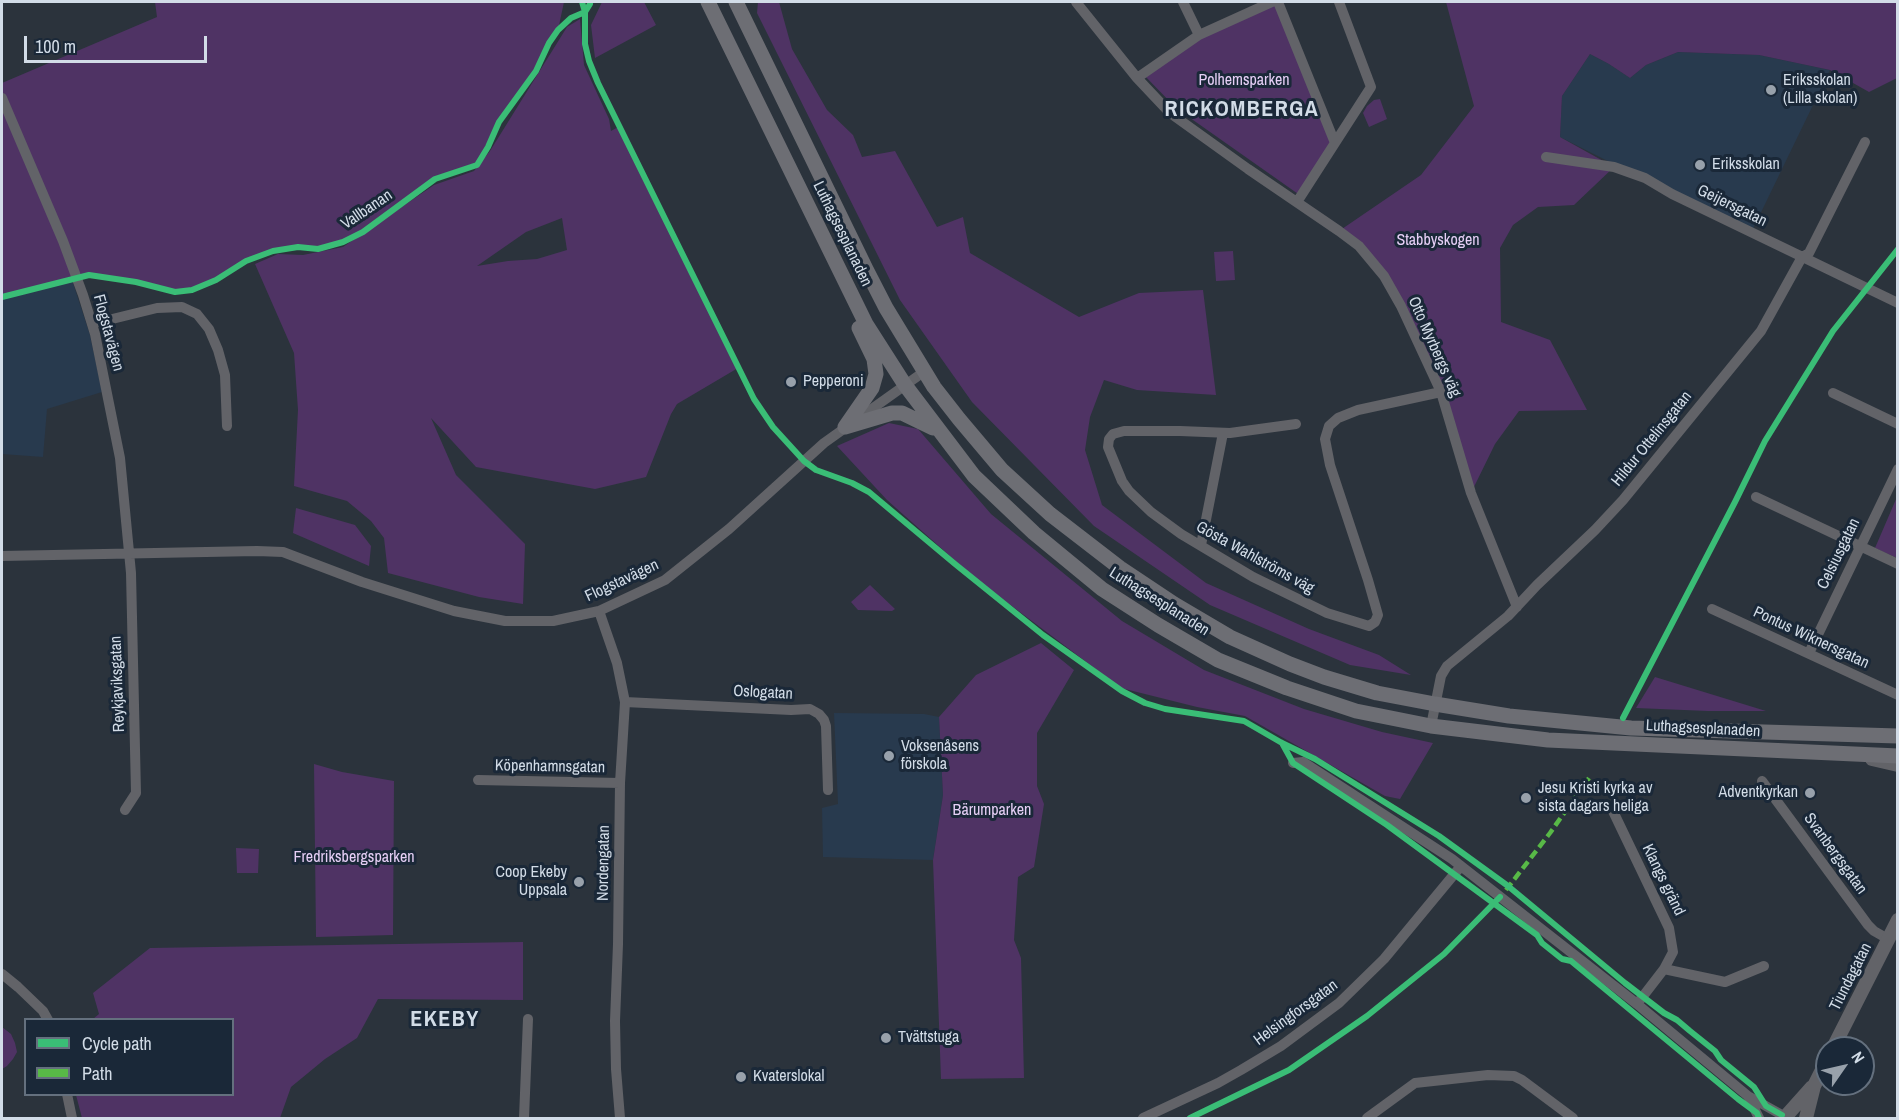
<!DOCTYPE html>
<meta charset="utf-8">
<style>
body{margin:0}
#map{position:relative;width:1899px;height:1120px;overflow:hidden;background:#2b333c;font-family:"Archivo Narrow",sans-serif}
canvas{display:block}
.frame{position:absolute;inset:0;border:3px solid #d2dce7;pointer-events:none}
.legend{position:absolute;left:24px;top:1018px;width:210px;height:78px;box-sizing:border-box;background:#1a2838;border:2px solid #64707e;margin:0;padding:8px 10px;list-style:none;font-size:18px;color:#d2dce7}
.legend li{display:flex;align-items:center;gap:12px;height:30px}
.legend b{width:30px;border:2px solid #64707e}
.north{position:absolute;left:1815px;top:1036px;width:60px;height:60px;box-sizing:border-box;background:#1a2838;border:2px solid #64707e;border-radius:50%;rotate:56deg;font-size:16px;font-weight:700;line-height:24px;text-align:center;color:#d2dce7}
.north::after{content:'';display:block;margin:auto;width:21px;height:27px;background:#98a1ab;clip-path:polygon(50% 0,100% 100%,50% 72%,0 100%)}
.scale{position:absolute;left:24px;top:36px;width:183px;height:27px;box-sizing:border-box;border:3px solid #d2dce7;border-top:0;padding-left:8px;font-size:18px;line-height:21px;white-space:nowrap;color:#d2dce7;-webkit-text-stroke:4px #1a2838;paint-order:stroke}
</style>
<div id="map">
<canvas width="1899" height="1120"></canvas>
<div class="frame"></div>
<ul class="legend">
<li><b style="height:8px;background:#3abd76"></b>Cycle path</li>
<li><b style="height:8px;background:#58b947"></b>Path</li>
</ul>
<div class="north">N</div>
<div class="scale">100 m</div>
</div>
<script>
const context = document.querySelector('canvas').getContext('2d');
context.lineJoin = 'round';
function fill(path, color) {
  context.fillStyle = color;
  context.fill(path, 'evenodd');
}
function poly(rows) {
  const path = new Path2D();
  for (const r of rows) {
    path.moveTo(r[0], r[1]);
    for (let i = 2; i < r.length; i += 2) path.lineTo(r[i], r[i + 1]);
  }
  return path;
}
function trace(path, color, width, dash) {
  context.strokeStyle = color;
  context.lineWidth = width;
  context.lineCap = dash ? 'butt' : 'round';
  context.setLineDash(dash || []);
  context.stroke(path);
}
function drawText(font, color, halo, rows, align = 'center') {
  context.font = font + ' "Archivo Narrow",sans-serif';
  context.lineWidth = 6;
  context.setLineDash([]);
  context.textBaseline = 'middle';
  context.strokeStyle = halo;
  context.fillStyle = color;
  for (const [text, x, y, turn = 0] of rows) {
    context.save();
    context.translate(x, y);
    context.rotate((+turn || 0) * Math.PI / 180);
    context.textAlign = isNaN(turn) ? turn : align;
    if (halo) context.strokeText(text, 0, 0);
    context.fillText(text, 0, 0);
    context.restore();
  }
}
fill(poly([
 [1678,52,1759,55,1830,70,1751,233,1560,137,1562,96,1590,54,1609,64,1630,78,1646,65],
 [72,280,90,335,102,392,47,409,43,457,2,454,2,297],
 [834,713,924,714,939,717,943,795,933,860,823,857,822,808,838,804]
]), '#283a4e');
fill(poly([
 [155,2,564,2,558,30,549,43,541,64,499,122,488,147,477,165,435,179,363,232,343,242,318,249,298,247,273,251,246,261,216,280,191,290,175,292,136,282,89,275,2,297,2,83,157,17],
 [602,2,644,2,656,25,595,58,591,25],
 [758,2,779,2,792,49,827,110,853,135,862,157,895,151,937,227,963,217,970,253,1079,317,1139,293,1203,290,1216,395,1137,390,1104,380,1090,417,1085,450,1102,505,1206,583,1309,629,1379,655,1411,675,1350,665,1210,605,1094,526,972,402,900,300,757,13],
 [1278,2,1335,143,1301,196,1176,108,1143,74,1199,35],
 [1446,2,1897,2,1897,78,1869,92,1830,70,1759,55,1678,52,1646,65,1630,78,1609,64,1590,54,1562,96,1560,137,1614,167,1574,205,1538,207,1513,225,1500,248,1501,322,1550,340,1587,410,1519,411,1495,444,1471,493,1441,392,1384,276,1339,231,1421,175,1474,106],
 [580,19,584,65,609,119,611,131,620,126,738,368,677,404,671,414,646,477,595,489,476,467,431,418,456,475,525,544,523,604,479,597,388,573,384,538,371,521,347,501,294,486,298,410,294,353,255,264,278,254,303,255,343,247,434,185,474,171,490,151,567,27],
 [562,218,567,250,537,259,508,261,477,266,526,232],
 [1380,99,1387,119,1369,127,1363,113,1367,106,1374,100],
 [1233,251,1235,280,1216,281,1214,252],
 [889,423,918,429,991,514,1122,621,1204,670,1304,709,1382,732,1433,743,1400,799,1385,796,1245,716,1197,707,1121,688,976,579,887,500,837,446],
 [1897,497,1897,558,1875,548],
 [296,508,355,525,371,546,369,566,293,533],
 [870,585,895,609,892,611,858,610,851,602],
 [1041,643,1074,670,1037,733,1037,786,1044,804,1034,867,1018,877,1014,940,1021,958,1024,1078,941,1079,933,860,943,795,939,717,976,675],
 [1655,677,1766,711,1708,711,1636,708],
 [314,764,342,772,394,781,393,935,316,937],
 [236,848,259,849,258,873,237,873],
 [523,942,523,1000,378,999,357,1038,325,1059,291,1087,280,1118,82,1118,76,1095,232,1094,232,1020,93,1019,99,1014,93,993,150,948],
 [2,1027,11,1034,15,1043,17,1052,13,1059,7,1066,2,1069]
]), '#4f3364');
trace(poly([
 [1076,2,1137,78,1170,113,1248,169,1339,231,1359,246,1384,276,1401,306,1441,392,1471,493,1517,607],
 [1183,2,1199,35],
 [1278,2,1335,143],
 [1137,78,1199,35,1272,2],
 [2,98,63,241,83,295,95,334,120,458,131,573,136,793,125,810],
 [1546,157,1614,167,1645,178,1672,194,1898,303],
 [1297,202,1371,87,1339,2],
 [100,322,157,308,182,307,197,314,209,329,218,350,225,375,227,426],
 [1833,393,1898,424],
 [1296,424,1230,433,1180,431,1124,431,1113,434,1109,439,1108,447,1122,481,1129,491,1151,512,1181,534,1253,577,1327,613,1369,626,1375,622,1378,615,1368,580,1330,465,1325,439,1329,426,1338,418,1358,410,1441,392],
 [1756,497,1898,564],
 [1201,545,1223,433],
 [2,556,257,551,283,552,362,582,454,611,505,621,553,621,599,611,665,580,729,529,824,443,925,371],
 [1712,609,1898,695],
 [599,611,617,663,625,702,620,783,618,944,615,1021,616,1069,620,1118],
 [1809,653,1898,469],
 [625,702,791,710,810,709,819,714,824,720,826,726,828,790],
 [1431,726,1441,676,1447,666,1508,616,1537,585,1595,530,1623,500,1761,331,1802,257,1809,253,1865,142],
 [1293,763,1303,762,1452,859,1637,1004,1748,1096,1782,1115],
 [478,780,620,783],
 [1762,781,1868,925,1874,931,1888,939],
 [1611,807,1669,928,1673,952,1664,969,1637,1004],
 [1664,969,1725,982,1764,966],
 [2,974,18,987,43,1011,48,1020],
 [67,1094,72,1118],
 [1748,1096,1759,1118],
 [524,1118,528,1019],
 [1143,1118,1218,1083,1241,1070,1281,1046,1339,1003,1384,959,1461,866],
 [1367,1118,1415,1083,1488,1075,1514,1076,1522,1080,1573,1118]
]), '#626368', 10);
trace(poly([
 [1872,759,1898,765],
 [1833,1048,1898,920],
 [1787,1115,1812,1087],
 [1806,1118,1814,1086,1827,1060]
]), '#626368', 14);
trace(poly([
 [708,2,866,324,905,385,974,476,1034,533,1102,589,1158,625,1218,660,1287,688,1356,711,1431,726,1548,740,1898,756],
 [736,2,866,269,886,308,934,387,959,419,1002,470,1050,514,1120,568,1174,604,1230,637,1290,664,1324,677,1377,693,1435,704,1509,716,1631,728,1898,736],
 [845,427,872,388,876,374,874,359,859,328],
 [845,427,892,413,902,413,933,428]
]), '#6d6e74', 15);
trace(poly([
 [1506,890,1550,833,1589,778]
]), '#58b947', 4.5, [9, 4.5]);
trace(poly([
 [582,2,585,12,585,44,589,61,598,83,754,399,773,427,804,461,816,470,852,483,869,492,955,564,1043,635,1122,691,1145,703,1165,709,1244,721,1282,743,1315,759,1439,836,1508,886,1625,983,1664,1013,1677,1020,1690,1031,1715,1051,1721,1060,1754,1087,1766,1106,1782,1115],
 [2,297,89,275,136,282,175,292,192,290,216,280,246,261,273,251,298,247,318,249,343,242,363,232,435,179,477,165,488,147,499,122,536,71,549,43,558,30,571,18,585,12,590,4],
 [1623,718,1735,502,1765,441,1833,331,1898,249],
 [1282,743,1293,763,1387,825,1537,935,1542,943,1562,959,1571,961,1738,1099,1757,1113,1759,1118],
 [1190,1118,1289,1070,1367,1016,1444,954,1500,897]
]), '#3abd76', 6);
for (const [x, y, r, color] of [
 [1771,90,6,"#98a1ab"],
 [1700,165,6,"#98a1ab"],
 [791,382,6,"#98a1ab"],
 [889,756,6,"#98a1ab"],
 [1810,793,6,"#98a1ab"],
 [1526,798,6,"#98a1ab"],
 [579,882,6,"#98a1ab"],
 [886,1038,6,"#98a1ab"],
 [741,1077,6,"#98a1ab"]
]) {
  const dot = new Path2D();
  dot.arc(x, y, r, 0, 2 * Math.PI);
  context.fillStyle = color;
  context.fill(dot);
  trace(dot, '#1a2838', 2);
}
drawText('16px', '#e6cff6', '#1a2838', [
 ["Polhemsparken",1244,81],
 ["Stabbyskogen",1438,241],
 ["Bärumparken",992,811],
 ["Fredriksbergsparken",354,858]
]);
drawText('16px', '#d2dce7', '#1a2838', [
 ["Eriksskolan",1783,81],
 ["(Lilla skolan)",1783,99],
 ["Eriksskolan",1712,165],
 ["Pepperoni",803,382],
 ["Voksenåsens",901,747],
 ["förskola",901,765],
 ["Jesu Kristi kyrka av",1538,789],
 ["sista dagars heliga",1538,807],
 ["Adventkyrkan",1798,793,"right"],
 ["Coop Ekeby",567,873,"right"],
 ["Uppsala",567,891,"right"],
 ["Tvättstuga",898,1038],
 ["Kvaterslokal",753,1077]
], 'left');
drawText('16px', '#d2dce7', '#1a2838', [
 ["Geijersgatan",1732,206,26],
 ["Vallbanan",367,210,-34],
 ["Luthagsesplanaden",842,234,64],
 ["Flogstavägen",108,333,75],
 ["Otto Myrbergs väg",1434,347,66],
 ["Hildur Ottelinsgatan",1652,439,-51],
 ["Celsiusgatan",1839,554,-64],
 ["Gösta Wahlströms väg",1255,558,29],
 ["Flogstavägen",622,581,-25],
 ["Luthagsesplanaden",1159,602,32],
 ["Pontus Wiknersgatan",1811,638,25],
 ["Reykjaviksgatan",118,684,-92],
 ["Oslogatan",763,693,3],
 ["Luthagsesplanaden",1703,729,3],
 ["Köpenhamnsgatan",550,767,1],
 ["Svanbergsgatan",1835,854,54],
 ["Nordengatan",604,863,-89],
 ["Klangs gränd",1663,880,64],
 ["Tiundagatan",1851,977,-63],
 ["Helsingforsgatan",1296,1013,-36]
]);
context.letterSpacing = '1.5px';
drawText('bold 22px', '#d2dce7', '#1a2838', [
 ["RICKOMBERGA",1242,110],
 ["EKEBY",445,1020]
]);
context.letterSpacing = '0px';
</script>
